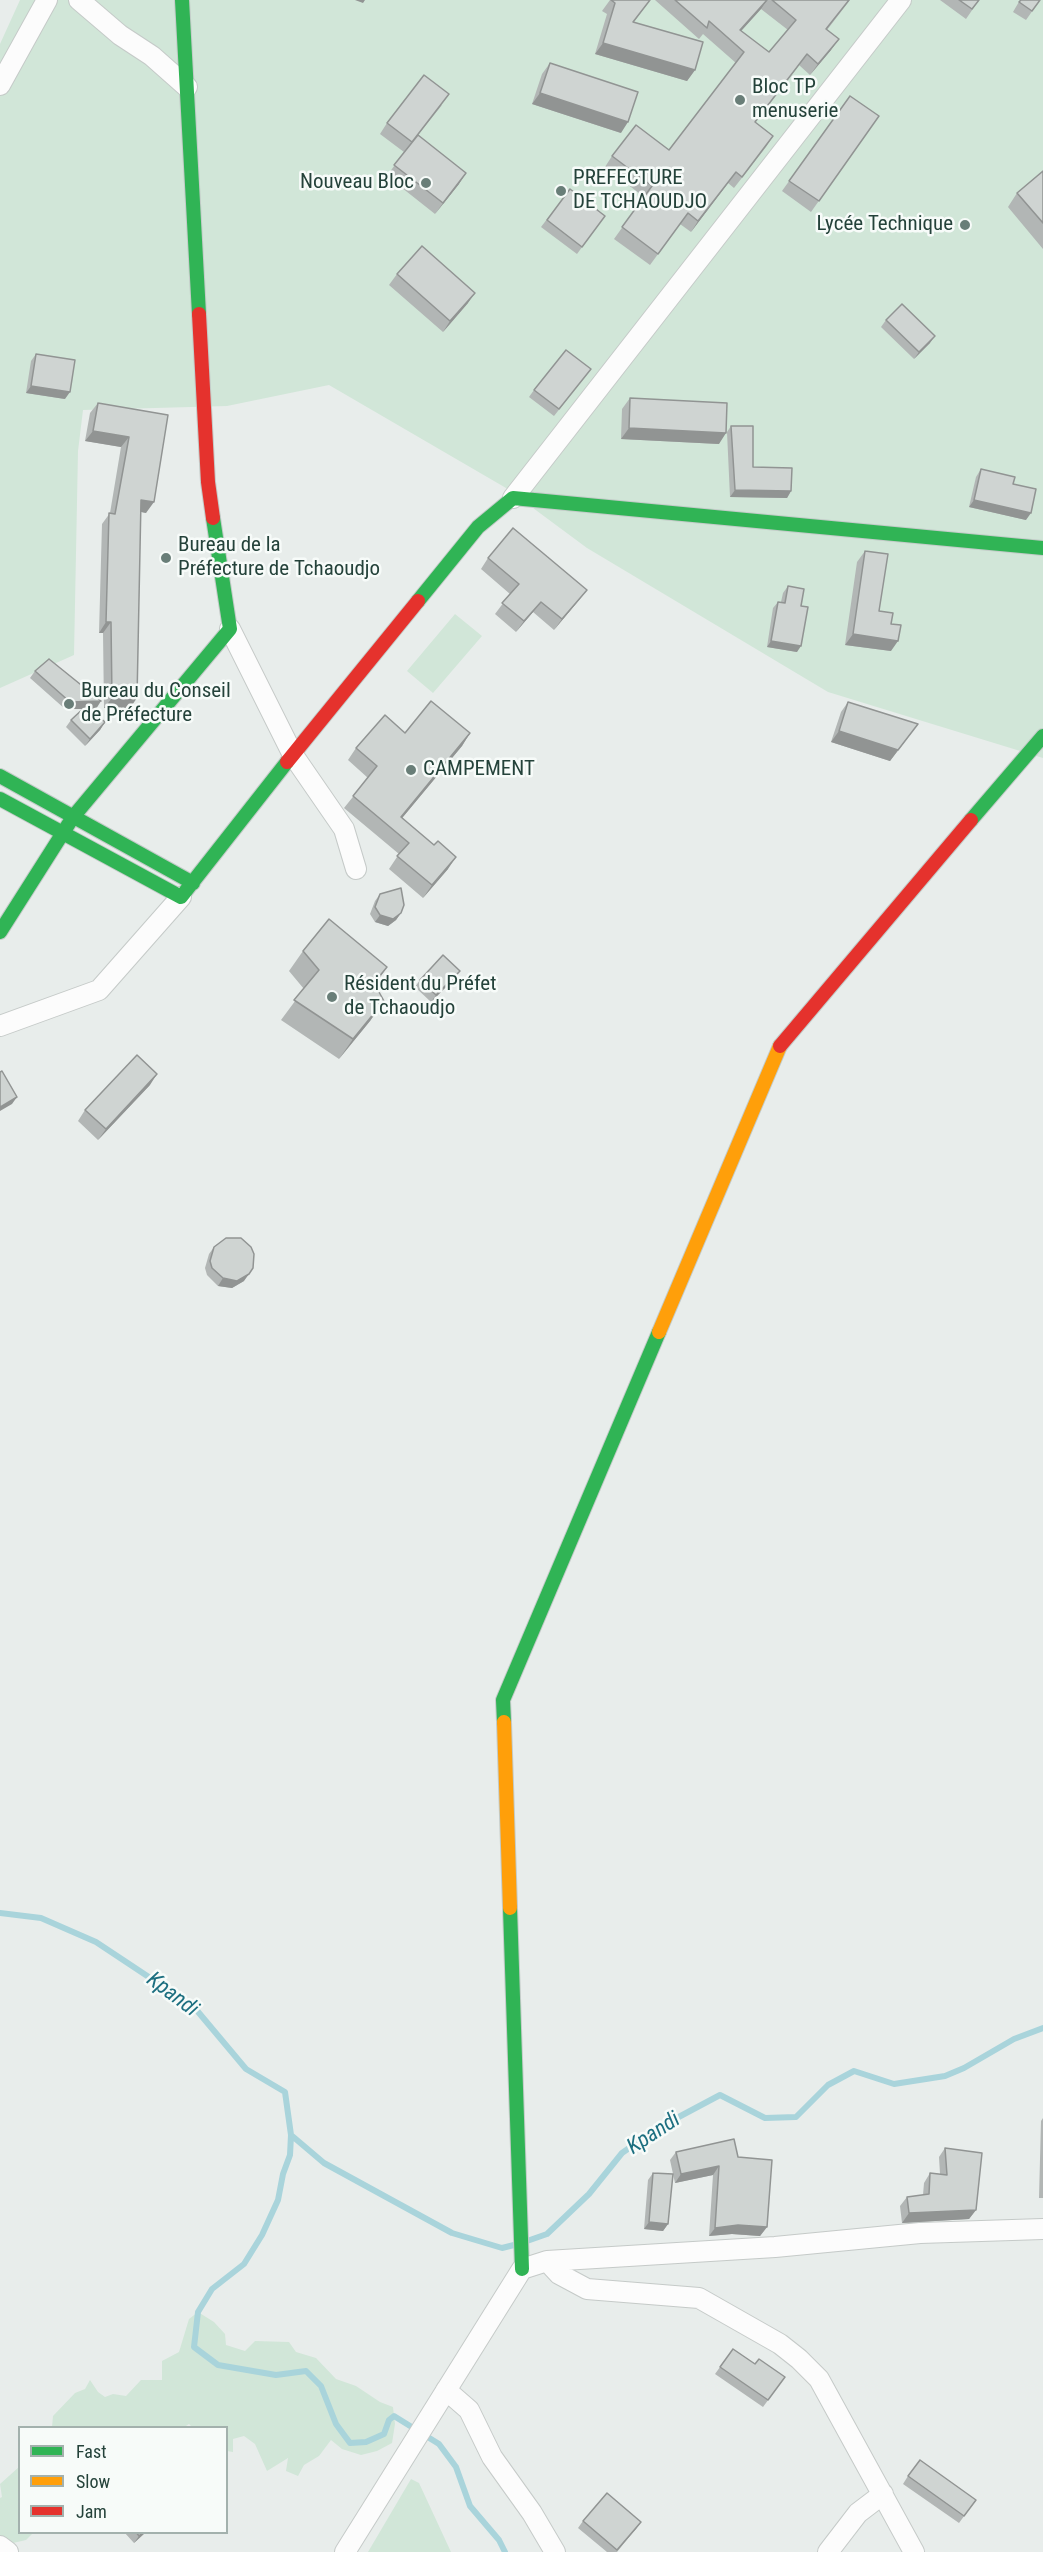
<!DOCTYPE html>
<meta charset="utf-8">
<style>
body{margin:0}
#map{position:relative;width:1043px;height:2552px;overflow:hidden;background:#e8edeb;font-family:"Roboto Condensed",sans-serif}
canvas{display:block}
.legend{position:absolute;left:18px;top:2426px;width:210px;height:108px;box-sizing:border-box;background:#f7fbf9;border:2px solid #a3b1ad;margin:0;padding:8px 10px;list-style:none;font-size:18px;color:#24423a}
.legend li{display:flex;align-items:center;gap:12px;height:30px}
.legend b{width:30px;border:2px solid #a3b1ad}
</style>
<div id="map">
<canvas width="1043" height="2552"></canvas>
<ul class="legend">
<li><b style="height:8px;background:#30b455"></b>Fast</li>
<li><b style="height:8px;background:#ff9f0a"></b>Slow</li>
<li><b style="height:8px;background:#e5322d"></b>Jam</li>
</ul>
</div>
<script>
const context = document.querySelector('canvas').getContext('2d');
context.lineJoin = 'round';
function fill(path, color) {
  context.fillStyle = color;
  context.fill(path, 'evenodd');
}
function poly(rows) {
  const path = new Path2D();
  for (const r of rows) {
    path.moveTo(r[0], r[1]);
    for (let i = 2; i < r.length; i += 2) path.lineTo(r[i], r[i + 1]);
  }
  return path;
}
function trace(path, color, width, dash) {
  context.strokeStyle = color;
  context.lineWidth = width;
  context.lineCap = dash ? 'butt' : 'round';
  context.setLineDash(dash || []);
  context.stroke(path);
}
function drawText(font, color, halo, rows, align = 'center') {
  context.font = font + ' "Roboto Condensed",sans-serif';
  context.lineWidth = 5;
  context.setLineDash([]);
  context.textBaseline = 'middle';
  context.strokeStyle = halo;
  context.fillStyle = color;
  for (const [text, x, y, turn = 0] of rows) {
    context.save();
    context.translate(x, y);
    context.rotate((+turn || 0) * Math.PI / 180);
    context.textAlign = isNaN(turn) ? turn : align;
    if (halo) context.strokeText(text, 0, 0);
    context.fillText(text, 0, 0);
    context.restore();
  }
}
fill(poly([
 [20,0,1043,0,1043,758,828,692,587,548,506,488,329,385,227,406,83,410,78,451,74,655,0,688,0,44],
 [455,614,482,636,433,693,407,671],
 [198,2312,214,2322,225,2334,226,2345,245,2351,255,2341,289,2342,296,2352,316,2358,336,2379,356,2386,380,2402,393,2407,395,2424,392,2443,377,2451,361,2455,342,2449,331,2440,319,2456,304,2465,298,2476,286,2471,288,2458,267,2471,255,2444,244,2436,233,2439,233,2452,227,2451,226,2428,192,2427,189,2424,183,2428,52,2427,53,2416,75,2393,85,2389,90,2380,98,2392,105,2397,113,2394,126,2396,141,2380,162,2380,162,2361,179,2352,189,2319],
 [19,2467,20,2532,33,2533,26,2540,13,2543,0,2552,0,2498,2,2497,0,2484],
 [411,2479,419,2483,451,2552,368,2552]
]), '#d1e6d8');
trace(poly([
 [0,1913,41,1918,96,1942,194,2007,246,2069,285,2092,291,2135,324,2163,452,2233,502,2248,514,2245],
 [291,2135,290,2155,283,2174,278,2200,262,2235,244,2264,212,2289,198,2312,194,2347,218,2365,276,2375,306,2371,321,2386,336,2424,350,2443,366,2442,384,2434,389,2420,394,2416,439,2444,456,2467,470,2506,499,2540,505,2552],
 [527,2241,547,2234,589,2194,622,2153,658,2128,720,2095,765,2118,796,2117,828,2085,854,2071,894,2084,945,2076,964,2068,1014,2039,1043,2028]
]), '#a9d4db', 6);
const street = poly([
 [79,0,120,35,152,56,187,87],
 [0,85,47,0],
 [513,498,901,0],
 [230,629,293,755,344,829,356,869],
 [0,1026,99,990,181,897],
 [547,2261,559,2274,587,2289,699,2298,780,2344,799,2359,819,2379,914,2552],
 [446,2390,469,2410,492,2457,532,2513,555,2552],
 [0,2546,8,2552],
 [345,2552,522,2269,547,2261,775,2247,920,2233,1043,2229],
 [828,2552,858,2513,883,2494]
]);
const fast = poly([
 [182,0,199,314],
 [418,601,478,527,513,498,1043,548],
 [0,776,193,883],
 [0,799,181,897,287,762],
 [971,820,1043,736],
 [0,932,73,817,230,629,213,518],
 [504,1722,503,1700,659,1332],
 [510,1908,522,2269]
]);
const slow = poly([
 [659,1332,780,1046],
 [504,1722,510,1908]
]);
const jam = poly([
 [199,314,208,482,213,518],
 [287,762,418,601],
 [780,1046,971,820]
]);
trace(street, '#c5cac8', 22);
trace(fast, '#c3cbc8', 16);
trace(slow, '#c3cbc8', 16);
trace(jam, '#c3cbc8', 16);
trace(street, '#fcfcfc', 20);
trace(fast, '#30b455', 14);
trace(slow, '#ff9f0a', 14);
trace(jam, '#e5322d', 14);
fill(poly([
 [610,0,650,0,634,22,695,70,687,81,595,54,607,14,602,11],
 [655,0,850,0,827,30,831,50,810,75,799,65,755,122,773,136,766,147,734,188,728,183,691,232,680,224,650,265,614,239,644,197,605,167,612,156,669,150,736,63,703,34,699,39],
 [761,9,788,30,769,52,741,31],
 [940,0,979,0,966,19],
 [1020,0,1040,0,1026,20,1013,12],
 [550,63,621,133,532,104,542,74],
 [850,96,879,116,811,212,782,191],
 [442,105,418,135,459,184,435,214,387,176,404,152,380,134,387,123],
 [1043,171,1043,249,1008,207,1017,193],
 [570,189,605,216,577,254,541,227],
 [397,274,468,303,443,332,389,285],
 [886,320,930,343,914,359,881,327],
 [36,354,65,399,26,393,31,361],
 [591,369,554,416,529,397,534,390],
 [630,398,719,444,621,439,622,409],
 [98,403,168,415,146,513,141,512,130,708,104,708,103,633,99,633,102,524,110,513,121,447,85,441,90,413],
 [731,426,753,467,791,491,787,498,730,497,727,432],
 [981,469,1013,484,1026,520,969,507,976,477],
 [865,551,879,611,891,624,891,651,845,645,857,562],
 [488,558,579,600,554,630,533,612,516,632,495,614,510,594,481,569],
 [788,586,801,606,797,652,767,647,773,608,778,602,781,602,783,593],
 [35,671,96,709,89,709,105,722,100,730,85,746,66,727,71,720,83,709,65,709,30,678],
 [848,702,918,724,890,761,831,742,841,712],
 [405,733,470,733,462,746,402,818,448,869,423,898,389,869,399,854,344,808,368,778,348,760,356,748],
 [380,894,401,913,396,920,388,926,375,922,370,914,375,901],
 [303,951,387,967,375,985,384,1001,370,1021,339,1059,281,1020,304,989,289,971],
 [455,978,431,1002,415,987,420,980],
 [150,1085,98,1140,78,1121,85,1110],
 [214,1247,244,1281,232,1288,218,1286,207,1275,205,1268,209,1254],
 [1043,2118,1043,2198,1039,2198,1041,2121],
 [945,2148,976,2210,969,2219,902,2223,900,2206,907,2197,923,2195,924,2183,930,2173,940,2174,939,2157],
 [676,2152,738,2157,767,2227,760,2236,732,2234,709,2236,713,2175,675,2183,670,2160],
 [653,2173,668,2224,663,2231,644,2229,648,2180],
 [733,2349,755,2364,785,2377,763,2407,715,2374],
 [908,2476,976,2500,959,2523,903,2484],
 [583,2521,641,2522,617,2552,607,2552,578,2528],
 [124,2532,146,2532,134,2543]
]), '#b2b6b5');
fill(poly([
 [355,0,365,0,363,3],
 [767,0,761,9,732,41,740,30],
 [839,39,831,50,810,75,818,64],
 [603,43,695,70,687,81,595,54],
 [540,93,628,122,621,133,532,104],
 [736,172,728,183,691,232,698,221],
 [466,173,459,184,435,214,443,203],
 [475,293,468,303,443,332,450,321],
 [935,336,930,343,914,359,919,352],
 [31,386,70,392,65,399,26,393],
 [629,428,726,433,719,444,621,439],
 [93,431,129,437,121,447,85,441],
 [735,490,791,491,787,498,730,497],
 [141,500,154,502,146,513,133,510],
 [974,500,1031,513,1026,520,969,507],
 [587,590,579,600,554,630,562,619],
 [541,602,533,612,516,632,524,621],
 [106,622,111,622,103,633,99,633],
 [853,634,898,641,891,651,845,645],
 [771,641,801,646,797,652,767,647],
 [112,698,137,698,130,708,104,708],
 [101,701,96,709,65,709,70,702],
 [105,722,100,730,85,746,90,739],
 [918,724,890,761,831,742,839,731],
 [470,733,462,746,393,829,401,817],
 [456,857,448,869,423,898,432,885],
 [401,913,396,920,388,926,375,922,380,915],
 [460,971,455,978,431,1002,436,995],
 [384,1001,370,1021,339,1059,353,1039],
 [157,1074,150,1085,98,1140,106,1129],
 [17,1097,12,1104,0,1111,0,1107],
 [249,1274,244,1281,232,1288,218,1286,223,1278],
 [719,2166,713,2175,675,2183,681,2174],
 [976,2210,969,2219,902,2223,909,2213],
 [649,2222,668,2224,663,2231,644,2229],
 [738,2225,767,2227,760,2236,732,2234,709,2236,715,2228],
 [641,2522,636,2529,616,2552],
 [143,2532,146,2532,134,2543,139,2536]
]), '#919493');
const building = poly([
 [611,0,650,0,633,22,703,42,695,70,603,43,615,3,611,0],
 [675,0,767,0,740,30,769,52,796,20,772,0,849,0,826,29,839,39,818,64,807,54,755,122,773,136,742,177,736,172,698,221,688,213,658,254,622,227,652,186,612,156,636,125,669,150,744,52,709,21,707,28,675,0],
 [959,0,979,0,972,9,959,0],
 [1021,0,1040,0,1032,11,1019,2,1021,0],
 [550,63,638,92,628,122,540,93,550,63],
 [424,75,449,94,412,142,387,123,424,75],
 [850,96,879,116,819,201,789,181,850,96],
 [418,135,466,173,443,203,394,165,418,135],
 [1043,171,1043,223,1017,193,1043,171],
 [570,189,605,216,582,247,547,220,570,189],
 [422,246,475,293,450,321,397,274,422,246],
 [902,304,935,336,919,352,886,320,902,304],
 [566,350,591,369,559,409,534,390,566,350],
 [36,354,75,360,70,392,31,386,36,354],
 [630,398,727,403,726,433,629,428,630,398],
 [98,403,168,415,154,502,141,500,137,698,112,698,111,622,106,622,109,513,115,514,129,437,93,431,98,403],
 [731,426,753,426,753,467,792,468,791,491,735,490,731,426],
 [981,469,1015,477,1013,484,1036,489,1031,513,974,500,981,469],
 [513,528,587,590,562,619,541,602,524,621,502,603,519,584,488,558,513,528],
 [865,551,888,554,879,611,893,613,891,624,901,625,898,641,853,634,865,551],
 [788,586,804,589,801,606,808,607,801,646,771,641,778,602,785,603,788,586],
 [49,659,101,701,70,702,35,671,49,659],
 [431,701,470,733,401,817,434,845,438,841,456,857,432,885,397,856,409,843,353,796,377,766,356,748,385,715,405,733,431,701],
 [848,702,918,724,898,750,839,731,848,702],
 [86,706,105,722,90,739,71,720,86,706],
 [401,888,404,905,401,913,393,919,380,915,375,907,380,894,401,888],
 [329,919,387,967,374,983,384,1001,353,1039,294,1000,319,970,303,951,329,919],
 [443,955,460,971,436,995,420,980,443,955],
 [137,1055,157,1074,106,1129,85,1110,137,1055],
 [2,1071,17,1097,0,1107,0,1072,2,1071],
 [226,1238,241,1238,251,1247,254,1254,253,1268,249,1274,237,1281,223,1278,212,1268,210,1261,214,1247,226,1238],
 [734,2139,738,2157,772,2160,767,2227,738,2225,715,2228,719,2166,681,2174,676,2152,734,2139],
 [945,2148,982,2153,976,2210,909,2213,907,2197,929,2194,930,2173,947,2175,945,2148],
 [653,2173,673,2174,668,2224,649,2222,653,2173],
 [733,2349,755,2364,759,2359,785,2377,768,2400,720,2367,733,2349],
 [920,2460,976,2500,964,2516,908,2476,920,2460],
 [607,2493,641,2522,617,2550,583,2521,607,2493],
 [136,2532,143,2532,139,2536,136,2532]
]);
fill(building, '#cfd4d2');
trace(building, '#919493', 1.5);
for (const [x, y, r, color] of [
 [740,100,6,"#697e78"],
 [426,183,6,"#697e78"],
 [561,191,6,"#697e78"],
 [965,225,6,"#697e78"],
 [166,558,6,"#697e78"],
 [69,704,6,"#697e78"],
 [411,770,6,"#697e78"],
 [332,997,6,"#697e78"]
]) {
  const dot = new Path2D();
  dot.arc(x, y, r, 0, 2 * Math.PI);
  context.fillStyle = color;
  context.fill(dot);
  trace(dot, '#f7fbf9', 2);
}
drawText('21px', '#24423a', '#f7fbf9', [
 ["Bloc TP",752,88],
 ["menuserie",752,112],
 ["PREFECTURE",573,179],
 ["DE TCHAOUDJO",573,203],
 ["Nouveau Bloc",414,183,"right"],
 ["Lycée Technique",953,225,"right"],
 ["Bureau de la",178,546],
 ["Préfecture de Tchaoudjo",178,570],
 ["Bureau du Conseil",81,692],
 ["de Préfecture",81,716],
 ["CAMPEMENT",423,770],
 ["Résident du Préfet",344,985],
 ["de Tchaoudjo",344,1009]
], 'left');
drawText('italic 22px', '#1c6f80', '#f7fbf9', [
 ["Kpandi",172,1995,37],
 ["Kpandi",654,2134,-33]
]);
</script>
